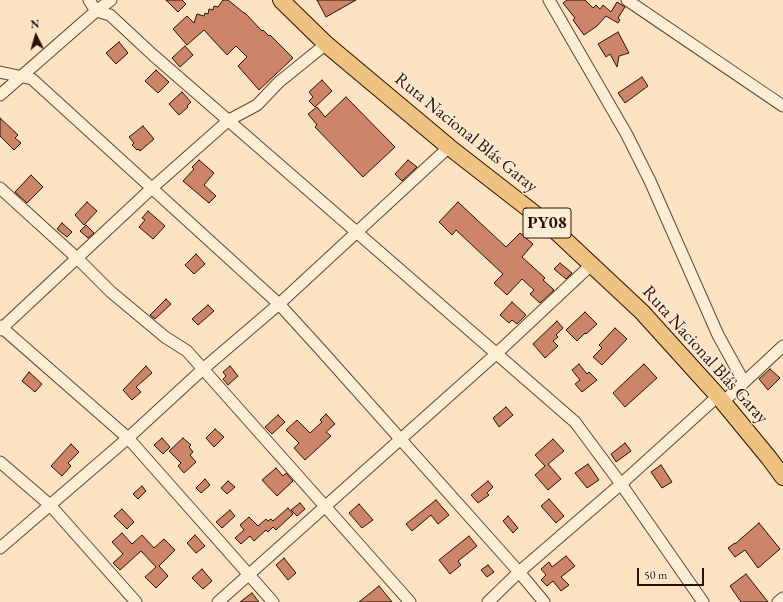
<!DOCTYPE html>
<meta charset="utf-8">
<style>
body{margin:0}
#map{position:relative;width:783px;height:602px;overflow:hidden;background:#fbe3c2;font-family:"EB Garamond",serif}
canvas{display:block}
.north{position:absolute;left:16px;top:16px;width:40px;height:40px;-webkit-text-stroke:3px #fcedd7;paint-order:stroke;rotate:355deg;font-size:11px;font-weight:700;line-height:16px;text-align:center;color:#291105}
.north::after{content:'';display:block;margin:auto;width:14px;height:18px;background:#291105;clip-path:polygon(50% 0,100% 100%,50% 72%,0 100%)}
.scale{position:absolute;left:637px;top:568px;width:67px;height:18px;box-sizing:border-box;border:2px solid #291105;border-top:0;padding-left:5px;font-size:12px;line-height:14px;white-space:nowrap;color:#291105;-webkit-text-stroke:3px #fcedd7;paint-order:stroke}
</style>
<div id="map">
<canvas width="783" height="602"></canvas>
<div class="north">N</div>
<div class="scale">50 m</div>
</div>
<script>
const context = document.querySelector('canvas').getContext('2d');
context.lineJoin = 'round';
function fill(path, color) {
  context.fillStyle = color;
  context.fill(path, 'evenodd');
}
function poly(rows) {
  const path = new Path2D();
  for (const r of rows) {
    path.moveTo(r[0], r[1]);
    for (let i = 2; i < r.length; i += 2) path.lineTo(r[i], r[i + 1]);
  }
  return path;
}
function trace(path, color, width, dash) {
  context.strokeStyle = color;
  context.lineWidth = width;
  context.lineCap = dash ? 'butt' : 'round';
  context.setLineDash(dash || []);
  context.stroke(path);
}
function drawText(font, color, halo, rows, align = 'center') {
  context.font = font + ' "EB Garamond",serif';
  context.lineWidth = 3;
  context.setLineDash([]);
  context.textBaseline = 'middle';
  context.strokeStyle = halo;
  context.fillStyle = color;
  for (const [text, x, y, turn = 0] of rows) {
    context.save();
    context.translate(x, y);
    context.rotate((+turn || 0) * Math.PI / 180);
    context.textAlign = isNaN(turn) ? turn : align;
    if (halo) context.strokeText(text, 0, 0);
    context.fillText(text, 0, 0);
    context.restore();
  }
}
const building = poly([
 [166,0,182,0,186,4,178,12,166,0],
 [223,0,228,0,244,13,245,13,262,31,263,30,269,36,270,35,293,58,259,90,238,66,247,57,236,46,227,55,204,30,187,45,173,29,187,16,194,23,197,14,204,16,205,13,208,14,209,9,213,10,214,6,218,7,223,0],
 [317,0,356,0,326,17,317,0],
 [567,0,585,0,593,8,596,5,600,9,603,5,611,12,617,2,625,7,618,18,620,20,618,23,606,16,597,26,584,35,573,20,575,18,563,3,567,0],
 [618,32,629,53,619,56,617,67,610,54,606,57,598,44,618,32],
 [119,42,128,53,116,64,106,53,119,42],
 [185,46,193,55,180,67,172,58,185,46],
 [156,70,169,82,158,93,145,81,156,70],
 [642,77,648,86,625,103,618,93,642,77],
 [322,80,332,91,315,107,309,101,313,97,309,92,322,80],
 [182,92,191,102,187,106,188,107,179,115,169,104,182,92],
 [346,97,395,147,363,177,315,127,317,125,308,114,317,107,325,117,346,97],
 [0,118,18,135,15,138,21,143,14,150,0,136,0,118],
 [143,126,154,139,140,151,139,149,137,150,132,145,134,143,129,137,143,126],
 [199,160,214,173,204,185,216,196,209,203,183,181,194,169,192,167,199,160],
 [408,160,417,167,402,181,395,174,408,160],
 [31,175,43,187,27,203,15,192,31,175],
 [87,202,97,211,84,225,75,215,87,202],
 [458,202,506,247,520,233,533,244,522,257,545,278,543,280,554,290,540,303,530,294,534,290,522,279,507,295,494,283,503,274,456,230,452,235,439,222,458,202],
 [148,211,165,226,153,239,139,227,145,220,142,218,148,211],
 [62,223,72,232,67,237,57,229,62,223],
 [86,225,94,233,88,238,80,231,86,225],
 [196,254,205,264,194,274,185,265,196,254],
 [560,263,572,273,566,279,554,269,560,263],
 [166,299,171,304,155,319,150,315,166,299],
 [512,302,526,315,517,324,512,320,509,323,500,315,512,302],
 [208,305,214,311,198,325,192,319,208,305],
 [585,312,597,324,586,334,585,333,577,341,566,330,585,312],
 [557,321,563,328,556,335,558,337,553,341,558,346,545,358,533,344,557,321],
 [615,328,627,339,602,365,593,357,602,348,599,345,615,328],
 [579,364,587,374,589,372,597,380,582,392,575,384,580,380,572,370,579,364],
 [644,364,657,378,625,407,613,393,644,364],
 [146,366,152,373,136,387,141,392,132,400,123,390,146,366],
 [230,366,238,376,228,385,223,379,226,376,223,372,230,366],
 [770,369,780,378,768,390,759,379,770,369],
 [29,372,42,384,35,392,22,381,29,372],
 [506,407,513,415,499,427,493,418,506,407],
 [326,414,335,424,326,432,331,436,305,460,294,448,299,443,286,430,297,420,310,433,322,422,320,420,326,414],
 [278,415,285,422,272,434,265,427,278,415],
 [215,429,224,437,214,447,206,438,215,429],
 [162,438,170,447,163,454,154,445,162,438],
 [183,438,191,445,189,447,193,452,190,455,196,462,184,473,178,466,181,463,169,451,183,438],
 [553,439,564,451,548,464,561,479,548,490,535,475,545,466,535,455,553,439],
 [625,443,631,451,616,462,611,454,625,443],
 [71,444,79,452,68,463,71,466,62,476,51,466,71,444],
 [588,464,599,480,587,488,575,473,588,464],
 [661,465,672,482,662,488,651,472,661,465],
 [276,468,283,476,286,473,293,481,277,496,262,480,276,468],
 [205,479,210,485,201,493,196,488,205,479],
 [228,481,235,487,227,494,221,488,228,481],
 [488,481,493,487,487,493,489,495,478,503,471,495,488,481],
 [142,486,146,491,138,499,133,494,142,486],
 [549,499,564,516,556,523,541,506,549,499],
 [436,500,449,515,438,524,431,515,412,531,406,524,436,500],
 [300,503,305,509,297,516,291,510,300,503],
 [359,504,373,520,362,528,349,513,359,504],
 [288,508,293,514,276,530,273,527,268,532,266,530,254,541,250,536,241,544,235,538,244,530,240,525,249,517,258,526,266,519,268,521,271,519,273,521,288,508],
 [122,509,134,522,127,529,114,516,122,509],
 [230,510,235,516,222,528,216,522,230,510],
 [508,516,518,528,513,533,503,521,508,516],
 [759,523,780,549,758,568,745,550,735,557,728,548,735,543,735,544,759,523],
 [122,533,132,544,142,535,154,548,164,539,175,550,159,566,168,576,156,588,145,577,156,567,141,551,120,570,113,563,123,554,112,542,122,533],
 [195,535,205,546,196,553,187,543,195,535],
 [469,536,477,546,458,561,461,565,450,574,439,560,469,536],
 [566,556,575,566,561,577,569,585,561,591,553,581,547,586,541,580,546,575,541,569,549,562,552,567,566,556],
 [284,558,296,573,288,580,276,565,284,558],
 [488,565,494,572,487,577,481,570,488,565],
 [202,569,212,581,203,589,192,578,202,569],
 [746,574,768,602,741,602,730,586,746,574],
 [379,586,392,602,359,602,379,586],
 [252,593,259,602,240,602,252,593]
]);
fill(building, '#cc8568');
trace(building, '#291105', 1);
const minor = poly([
 [89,0,96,11,110,15,153,55,575,422,621,484,703,602],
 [549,0,627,135,650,181,718,335,744,382],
 [627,0,783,106],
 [0,72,32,79,279,304,320,349,519,572,544,602],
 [0,95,96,11,111,0],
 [0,188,78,259,111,292,165,337,187,351,410,602],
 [0,326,128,438,273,602],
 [0,330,152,188,229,120,257,105,279,82,326,44],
 [723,402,783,346],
 [0,462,50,505,136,602],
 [0,548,128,438,203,369,279,304,449,147],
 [218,602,496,354,591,265],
 [488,602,519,572,621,484,718,396],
 [778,602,783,598]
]);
const highway = poly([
 [281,0,326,44,449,147,548,224,642,312,718,396,769,458,783,477]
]);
trace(minor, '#5e4634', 13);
trace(highway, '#291105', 18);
trace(minor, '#fcedd7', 11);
trace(highway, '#eec281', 16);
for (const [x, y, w] of [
 [547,223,48]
]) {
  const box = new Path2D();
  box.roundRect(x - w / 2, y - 15, w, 30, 3);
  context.fillStyle = '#fcedd7';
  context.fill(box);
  trace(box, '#291105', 1);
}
drawText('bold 17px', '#291105', null, [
 ["PY08",547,223]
]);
drawText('18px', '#291105', '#fcedd7', [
 ["Ruta Nacional Blás Garay",466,133,39],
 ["Ruta Nacional Blás Garay",705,355,48]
]);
</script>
